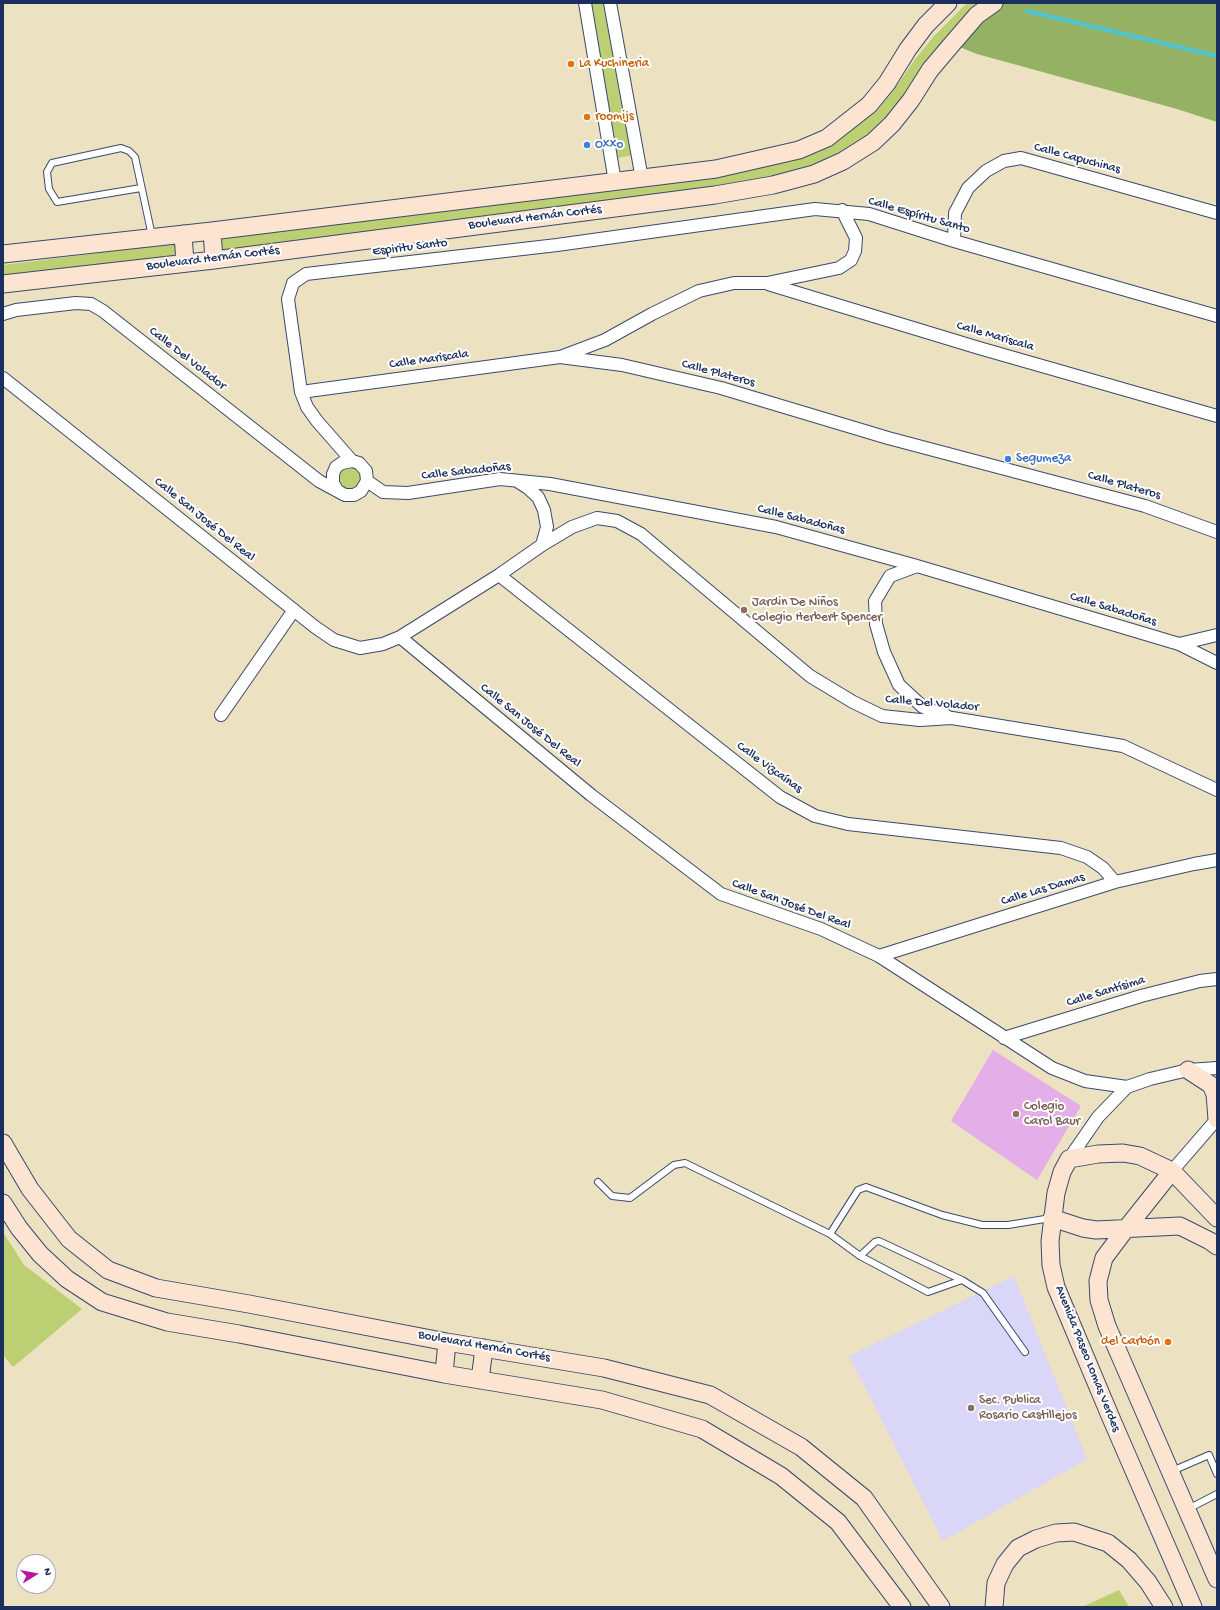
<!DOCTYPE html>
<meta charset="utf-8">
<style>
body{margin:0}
#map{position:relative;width:1220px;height:1610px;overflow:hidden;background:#ece1c0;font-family:"Gochi Hand",sans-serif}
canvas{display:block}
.frame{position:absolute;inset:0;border:4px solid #1b2f5e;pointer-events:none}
.north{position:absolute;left:16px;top:1554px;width:40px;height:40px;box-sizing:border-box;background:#fff;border:1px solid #a4acbf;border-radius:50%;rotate:79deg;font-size:11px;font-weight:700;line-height:16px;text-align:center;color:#1b2f5e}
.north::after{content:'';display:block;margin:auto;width:14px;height:18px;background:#b5179e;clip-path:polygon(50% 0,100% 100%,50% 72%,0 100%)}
</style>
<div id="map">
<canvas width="1220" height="1610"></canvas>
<div class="frame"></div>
<div class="north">N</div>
</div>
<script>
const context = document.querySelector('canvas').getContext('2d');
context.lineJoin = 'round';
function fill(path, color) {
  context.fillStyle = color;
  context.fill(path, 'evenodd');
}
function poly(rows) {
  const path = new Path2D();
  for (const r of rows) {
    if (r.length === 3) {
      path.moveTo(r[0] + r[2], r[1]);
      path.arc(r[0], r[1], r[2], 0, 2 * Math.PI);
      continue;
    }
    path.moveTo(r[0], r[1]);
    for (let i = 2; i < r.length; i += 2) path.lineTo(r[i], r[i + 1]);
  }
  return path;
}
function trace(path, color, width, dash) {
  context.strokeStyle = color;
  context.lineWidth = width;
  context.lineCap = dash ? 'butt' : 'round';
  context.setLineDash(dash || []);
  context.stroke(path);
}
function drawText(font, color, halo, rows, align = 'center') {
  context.font = font + ' "Gochi Hand",sans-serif';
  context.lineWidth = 4;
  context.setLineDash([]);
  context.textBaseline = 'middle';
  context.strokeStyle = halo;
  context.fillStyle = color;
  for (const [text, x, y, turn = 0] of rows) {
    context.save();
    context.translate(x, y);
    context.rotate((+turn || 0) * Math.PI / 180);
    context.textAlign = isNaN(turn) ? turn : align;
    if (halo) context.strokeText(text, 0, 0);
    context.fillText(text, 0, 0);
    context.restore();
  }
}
fill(poly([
 [1014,1276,1087,1459,943,1541,849,1356]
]), '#dad6f7');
fill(poly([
 [589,3,605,3,633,155,618,158],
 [967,3,988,3,891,120,842,158,773,183,220,258,218,233,829,146,857,126,880,105,898,84,916,58,934,36],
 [180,243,181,258,3,281,3,265],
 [351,478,11],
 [3,1232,24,1265,82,1309,13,1367,3,1355],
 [1119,1590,1129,1607,1082,1607]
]), '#bccf72');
fill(poly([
 [995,3,1217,3,1217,122,1177,109,977,54,952,44]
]), '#95b264');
trace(poly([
 [1027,11,1217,56]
]), '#54c2c9', 4.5);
fill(poly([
 [993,1050,1081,1106,1037,1180,951,1121]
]), '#e4aee9');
const lane = poly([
 [141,188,57,202,49,189,47,172,52,163,121,148,129,151,135,157,152,236],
 [598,1182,612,1196,630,1198,674,1165,685,1163,830,1234,860,1256,928,1292,962,1280],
 [830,1234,858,1190,866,1187,942,1215,982,1225,1008,1225,1051,1218],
 [860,1256,875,1242,879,1241,962,1280,983,1293,1025,1352],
 [1172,1471,1209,1455,1217,1474],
 [1188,1509,1217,1494]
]);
const street = poly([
 [585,3,615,182],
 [610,3,642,179],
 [954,241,955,213,968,188,986,171,1004,161,1021,158,1217,213],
 [768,284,979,348,1217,416],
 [3,314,16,310,76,303,91,304,103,311,319,481,345,495,354,495,361,491,367,481,366,471,359,463,352,461,342,463,336,467,333,474,333,483,337,490],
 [560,357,622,365,721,388,888,438,1145,506,1217,532],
 [3,378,315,627,334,640,360,648,383,644,400,637,499,575,542,545,572,527,597,518,617,521,641,534,810,676,853,702,882,716,920,720,952,718,1123,746,1217,790],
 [301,392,560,357,605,340,652,314,699,291,734,283,767,283,839,268,851,260,855,251,856,238,842,210],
 [352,461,317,421,307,407,301,392,288,299,293,283,306,274,557,245,815,209,869,214,954,241,1217,316],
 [367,481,383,492,408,493,500,479,550,484,776,527,917,566,1179,644,1217,663],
 [517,481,528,488,538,497,544,510,547,527,542,545],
 [917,566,890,576,875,601,876,624,884,652,899,685,923,707,947,716],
 [499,575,780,797,815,816,848,824,1061,848,1087,857,1103,868,1115,882],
 [400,637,591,795,721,894,821,929,879,956,1052,1068,1085,1081,1127,1087],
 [1179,644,1217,635],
 [221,715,294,610],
 [879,956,1115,882,1194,864,1217,860],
 [1004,1038,1141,996,1200,981,1217,979],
 [1069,1159,1098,1117,1127,1087,1150,1079,1188,1070,1217,1068],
 [1172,1171,1217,1119]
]);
const secondary = poly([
 [212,231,214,260],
 [183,234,185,263],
 [3,254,212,231,716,169,799,150,827,138,869,105,887,83,908,49,926,25,948,3],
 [3,284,214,260,715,195,773,185,814,174,843,161,873,142,892,124,911,100,930,70,952,44,977,15,994,3],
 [1188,1070,1211,1085,1215,1094,1217,1119],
 [3,1143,30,1189,69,1239,108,1270,156,1288,249,1304,447,1342,604,1368,710,1395,801,1447,864,1498,941,1607],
 [1172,1171,1125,1230,1104,1258,1098,1281,1099,1300,1107,1326,1217,1579],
 [3,1203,19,1228,40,1254,67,1279,102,1302,167,1322,239,1334,444,1374,602,1400,702,1429,781,1476,838,1522,902,1607],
 [1052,1218,1083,1228,1096,1230,1180,1226,1210,1241,1217,1246],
 [444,1374,447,1342],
 [480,1380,484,1348],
 [994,1607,996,1583,1005,1564,1018,1548,1036,1539,1056,1533,1074,1532,1108,1543,1129,1560,1148,1582,1164,1607],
 [1193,1607,1111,1418,1056,1287,1051,1265,1050,1241,1056,1193,1062,1172,1069,1159,1098,1154,1123,1153,1140,1156,1172,1171,1217,1218]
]);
trace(lane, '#3a4a6d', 8);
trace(street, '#3a4a6d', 14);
trace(secondary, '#3a4a6d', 19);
trace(lane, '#fff', 6);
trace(street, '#fff', 12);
trace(secondary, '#fde4d0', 17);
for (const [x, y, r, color] of [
 [571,64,4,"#e8710a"],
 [587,117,4,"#e8710a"],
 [587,145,4,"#3f7fe0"],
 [1008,459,4,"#3f7fe0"],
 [744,610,4,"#8d6e63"],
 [1016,1114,4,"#8d6e63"],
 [1168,1342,4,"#e8710a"],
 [971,1408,4,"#8d6e63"]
]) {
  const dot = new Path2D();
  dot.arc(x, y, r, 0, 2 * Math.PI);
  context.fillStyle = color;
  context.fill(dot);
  trace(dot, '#fff', 1.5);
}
drawText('13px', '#c56008', '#fff', [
 ["La Kuchineria",579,64],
 ["roomijs",595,117],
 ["del Carbón",1160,1342,"right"]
], 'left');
drawText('13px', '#366cbe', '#fff', [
 ["Oxxo",595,145],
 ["Segumeza",1016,459]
], 'left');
drawText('13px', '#1b2f5e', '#fff', [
 ["Calle Capuchinas",1077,159,15],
 ["Calle Espíritu Santo",919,216,16],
 ["Boulevard Hernán Cortés",535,218,-7],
 ["Espiritu Santo",410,248,-7],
 ["Boulevard Hernán Cortés",213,259,-7],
 ["Calle Mariscala",995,337,16],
 ["Calle Del Volador",187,359,38],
 ["Calle Mariscala",429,360,-8],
 ["Calle Plateros",718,374,15],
 ["Calle Sabadoñas",466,472,-6],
 ["Calle Plateros",1124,486,16],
 ["Calle San José Del Real",204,520,39],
 ["Calle Sabadoñas",801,520,14],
 ["Calle Sabadoñas",1113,610,17],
 ["Calle Del Volador",932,704,5],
 ["Calle San José Del Real",530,726,39],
 ["Calle Vizcaínas",769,768,36],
 ["Calle Las Damas",1043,890,-17],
 ["Calle San José Del Real",791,905,20],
 ["Calle Santísima",1106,992,-17],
 ["Boulevard Hernán Cortés",484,1347,10],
 ["Avenida Paseo Lomas Verdes",1087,1359,68]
]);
drawText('13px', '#785e54', '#fff', [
 ["Jardin De Niños",752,603],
 ["Colegio Herbert Spencer",752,618],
 ["Colegio",1024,1107],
 ["Carol Baur",1024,1122],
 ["Sec. Publica",979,1401],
 ["Rosario Castillejos",979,1416]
], 'left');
</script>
